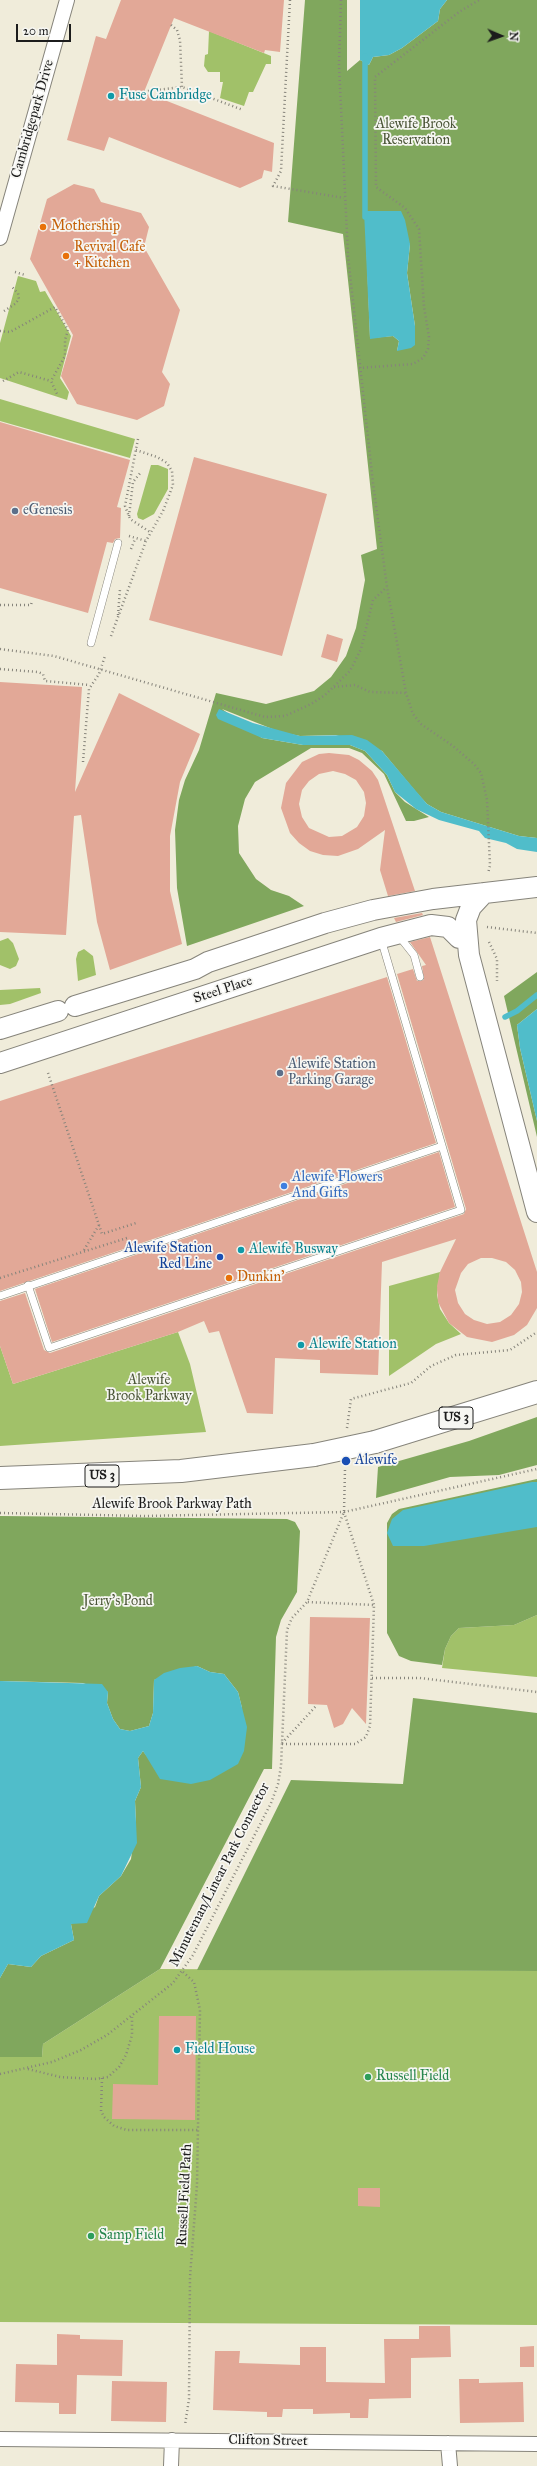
<!DOCTYPE html>
<style>
body{margin:0}
#map{position:relative;width:537px;height:2466px;overflow:hidden;background:#f0ecda;font-family:"IM FELL Great Primer",serif}
canvas{display:block}
.north{position:absolute;left:481px;top:16px;width:40px;height:40px;-webkit-text-stroke:3px #f6f6f2;paint-order:stroke;rotate:92deg;font-size:11px;font-weight:700;line-height:16px;text-align:center;color:#1c1c1c}
.north::after{content:'';display:block;margin:auto;width:14px;height:18px;background:#1c1c1c;clip-path:polygon(50% 0,100% 100%,50% 72%,0 100%)}
.scale{position:absolute;left:16px;top:24px;width:55px;height:18px;box-sizing:border-box;border:2px solid #1c1c1c;border-top:0;padding-left:5px;font-size:12px;line-height:14px;white-space:nowrap;color:#1c1c1c;-webkit-text-stroke:3px #f6f6f2;paint-order:stroke}
</style>
<div id="map">
<canvas width="537" height="2466"></canvas>
<div class="north">N</div>
<div class="scale">20 m</div>
</div>
<script>
const context = document.querySelector('canvas').getContext('2d');
context.lineJoin = 'round';
function fill(path, color) {
  context.fillStyle = color;
  context.fill(path, 'evenodd');
}
function poly(rows) {
  const path = new Path2D();
  for (const r of rows) {
    path.moveTo(r[0], r[1]);
    for (let i = 2; i < r.length; i += 2) path.lineTo(r[i], r[i + 1]);
  }
  return path;
}
function trace(path, color, width, dash) {
  context.strokeStyle = color;
  context.lineWidth = width;
  context.lineCap = dash ? 'butt' : 'round';
  context.setLineDash(dash || []);
  context.stroke(path);
}
function drawText(font, color, halo, rows, align = 'center') {
  context.font = font + ' "IM FELL Great Primer",serif';
  context.lineWidth = 3.5;
  context.setLineDash([]);
  context.textBaseline = 'middle';
  context.strokeStyle = halo;
  context.fillStyle = color;
  for (const [text, x, y, turn = 0] of rows) {
    context.save();
    context.translate(x, y);
    context.rotate((+turn || 0) * Math.PI / 180);
    context.textAlign = isNaN(turn) ? turn : align;
    if (halo) context.strokeText(text, 0, 0);
    context.fillText(text, 0, 0);
    context.restore();
  }
}
fill(poly([
 [209,31,271,56,271,64,266,64,253,92,249,92,244,106,220,98,223,82,220,82,220,72,208,72,204,66,205,55,208,54],
 [18,276,36,281,40,292,45,291,71,336,60,378,69,392,67,400,0,378,0,343],
 [0,399,135,439,130,458,0,421],
 [151,465,158,465,168,469,168,489,154,514,143,520,138,518,137,514],
 [8,938,13,943,19,959,16,966,10,969,0,965,0,941],
 [84,949,93,956,96,975,78,981,76,959,78,952],
 [40,988,41,993,10,1004,0,1005,0,990],
 [440,1272,437,1295,440,1309,449,1323,461,1334,436,1344,389,1376,389,1286],
 [178,1332,190,1364,206,1432,0,1446,0,1346,13,1384],
 [537,1615,537,1677,442,1668,445,1649,451,1636,459,1628,514,1625],
 [160,1969,537,1971,537,2325,0,2322,0,2057,42,2057,43,2044]
]), '#a1c169');
fill(poly([
 [305,0,347,0,347,71,360,60,369,65,373,57,389,55,402,48,438,21,440,9,447,0,537,0,537,838,519,836,441,812,427,804,416,792,382,751,336,735,300,736,280,732,222,709,262,738,303,745,350,745,365,751,387,775,395,792,405,802,429,817,414,821,406,821,384,774,362,753,349,748,311,748,255,782,245,799,238,826,239,853,256,879,271,890,289,896,304,906,187,946,177,888,175,830,179,800,185,780,199,750,216,693,266,704,314,691,331,677,346,656,356,628,365,580,361,555,377,549,343,234,288,222],
 [365,211,410,244,407,273,415,326,397,351,399,341,393,336,370,338],
 [537,972,537,1009,517,1025,520,1048,537,1121,537,1137,504,996],
 [537,1417,537,1465,499,1475,450,1477,376,1498,378,1467,469,1441],
 [537,1479,537,1615,514,1625,459,1628,451,1636,445,1649,442,1665,411,1661,399,1656,387,1633,387,1523,392,1514,399,1509],
 [0,1516,287,1519,295,1522,300,1531,297,1592,281,1620,276,1637,272,1769,264,1769,160,1969,43,2044,42,2057,0,2057,0,1978,8,1964,31,1967,41,1956,74,1940,71,1924,95,1907,99,1896,121,1876,131,1859,136,1822,135,1801,141,1787,138,1758,143,1751,146,1755,242,1708,238,1692,224,1674,210,1672,197,1666,154,1680,153,1713,149,1726,130,1731,120,1729,113,1719,107,1703,108,1692,83,1683,0,1681],
 [413,1698,537,1713,537,1971,197,1970,291,1780,403,1784]
]), '#80a75d');
fill(poly([
 [360,0,447,0,440,9,438,21,402,48,389,55,373,57,369,65,360,60],
 [364,211,401,211,405,220,410,244,407,273,415,326,415,345,411,348,397,351,399,341,393,336,370,339],
 [219,709,253,723,300,736,352,735,367,740,382,751,427,804,441,812,519,836,537,838,537,852,517,849,506,843,485,838,479,831,439,820,416,809,395,792,387,775,365,751,350,745,303,745,262,738,218,719,216,715],
 [537,1009,537,1121,520,1048,517,1025],
 [532,1482,537,1482,537,1527,424,1546,393,1546,387,1533,392,1519,403,1510],
 [197,1666,210,1672,224,1674,238,1692,247,1727,244,1751,238,1764,210,1780,191,1784,160,1779,143,1751,138,1758,141,1787,135,1801,137,1843,121,1876,99,1896,87,1923,71,1924,74,1940,41,1956,31,1967,8,1964,0,1978,0,1681,102,1684,108,1692,107,1703,113,1719,120,1729,130,1731,149,1726,153,1713,154,1680,164,1673,180,1668]
]), '#50bdca');
trace(poly([
 [365,56,365,217],
 [505,1017,517,1011,537,995]
]), '#50bdca', 5.5);
fill(poly([
 [121,0,284,0,280,52,265,50,264,53,174,18,144,92,274,143,272,172,264,170,262,178,240,188,109,137,104,151,67,140,96,36,106,39],
 [74,184,94,189,101,202,141,213,149,227,144,247,180,310,162,372,170,384,164,406,137,420,77,404,61,376,73,335,30,259,47,199],
 [0,422,130,460,117,507,121,508,120,538,115,539,113,543,107,542,88,613,0,588],
 [194,457,327,494,282,656,149,620],
 [327,634,343,639,337,662,321,657],
 [0,682,82,687,75,792,119,693,200,734,180,782,170,836,170,891,182,944,110,970,97,922,81,815,74,816,66,935,0,932],
 [329,753,349,755,359,760,372,771,378,780,415,891,388,896,380,870,385,830,358,849,338,856,323,855,310,851,299,843,290,833,281,808,286,783,302,762,319,754],
 [333,771,345,774,356,780,364,792,366,803,364,816,357,827,342,836,329,837,309,828,302,817,299,804,302,790,309,781,319,774],
 [422,913,423,915,396,922,394,918],
 [430,937,537,1272,537,1308,527,1325,514,1335,492,1342,467,1337,449,1323,438,1302,437,1286,440,1272,456,1239,382,1262,378,1375,320,1373,320,1360,275,1358,273,1414,247,1413,219,1331,209,1333,204,1321,178,1332,13,1384,0,1346,0,1301,25,1293,44,1350,50,1353,464,1214,466,1209,397,974,413,969,417,981,424,980,422,966,426,965,410,942],
 [481,1258,492,1258,506,1262,515,1270,521,1282,522,1292,519,1304,511,1315,500,1322,487,1324,474,1320,465,1314,458,1303,455,1290,461,1273,468,1264],
 [387,977,436,1143,0,1291,0,1101],
 [439,1152,455,1207,52,1342,35,1289],
 [310,1617,370,1618,366,1724,352,1708,343,1724,334,1728,327,1705,308,1704],
 [159,2016,196,2016,195,2120,112,2119,113,2084,158,2085],
 [358,2188,380,2188,380,2207,358,2206],
 [419,2326,450,2326,451,2357,411,2358,411,2398,369,2399,368,2418,350,2418,350,2413,313,2414,313,2409,283,2409,282,2417,267,2417,267,2412,213,2410,215,2351,240,2351,239,2363,300,2365,300,2347,326,2347,326,2382,385,2383,384,2339,419,2339],
 [57,2334,80,2335,80,2339,123,2340,122,2376,77,2375,76,2414,59,2414,59,2403,15,2402,16,2364,57,2365],
 [534,2346,534,2367,520,2367,520,2347],
 [459,2379,479,2379,479,2383,523,2382,524,2422,460,2423],
 [112,2381,167,2382,166,2422,111,2421]
]), '#e2a897');
const service = poly([
 [91,643,118,543],
 [399,936,414,955,420,977],
 [28,1285,49,1348,461,1210,381,939],
 [0,1296,442,1146]
]);
const minor = poly([
 [0,238,67,0],
 [0,2439,537,2444],
 [448,2443,450,2466],
 [171,2466,172,2440]
]);
const secondary = poly([
 [484,893,471,907,466,920,469,955,537,1212],
 [75,1006,195,969,208,962,325,923,373,910,433,899,537,887],
 [0,1029,58,1011],
 [0,1063,381,938,431,925,448,927,459,938]
]);
const trunk = poly([
 [375,1442,537,1392],
 [0,1478,181,1471,314,1455]
]);
trace(service, '#86847b', 8);
trace(minor, '#86847b', 16);
trace(secondary, '#86847b', 22);
trace(trunk, '#86847b', 24);
trace(poly([
 [290,0,281,171,273,186,344,198],
 [341,0,339,65,348,256,373,483,387,587,406,693,413,714,421,724,453,746,474,764,481,773,487,800,490,865,488,874],
 [171,25,177,30,180,40,182,87],
 [140,92,182,87,243,110],
 [15,272,25,275],
 [4,311,15,304,19,299,18,293,11,286],
 [0,331,10,332,55,307,68,330,65,340,65,356,51,381,58,396],
 [359,368,413,364,423,358,428,349,429,337,424,307,419,229,405,208,376,187,375,77,459,12,479,0],
 [3,381,19,372,51,381],
 [138,439,125,506,130,519,150,532],
 [129,516,133,482,141,472],
 [129,536,146,541],
 [131,549,135,539],
 [0,605,31,605,32,601],
 [118,615,120,589],
 [111,636,146,541,163,511,173,485,172,471,167,463,157,457,133,449],
 [0,649,54,656,265,717,285,716,311,704,325,695,350,671,361,649,373,600,387,587],
 [0,669,38,672,43,674,45,681,90,685],
 [334,687,355,685,370,692,406,693],
 [83,762,89,689,99,674,105,656],
 [487,927,537,933],
 [489,942,497,959,497,981],
 [48,1073,102,1234,136,1223],
 [84,1250,99,1225],
 [0,1278,127,1238],
 [347,1428,351,1399,411,1383,431,1366,456,1355,510,1350,537,1332],
 [344,1512,374,1605],
 [0,1513,144,1516,344,1512,537,1469],
 [372,1678,420,1678,537,1692],
 [282,1743,317,1705],
 [282,1744,355,1744,366,1737,370,1726,374,1605,307,1602],
 [183,1972,194,1982,200,2010,197,2185,190,2277,189,2399,185,2425],
 [28,2069,60,2077,95,2079,108,2077,119,2067,126,2055,132,2035,132,2017],
 [0,2074,52,2062,81,2050,107,2035,173,1983,193,1955,271,1803,278,1784,281,1766,287,1630,292,1618,307,1602,344,1512,345,1469],
 [102,2078,101,2111,104,2117,114,2126,127,2130,198,2130]
]), '#86847b', 2.5, [1, 3]);
trace(service, '#fff', 7);
trace(minor, '#fff', 14);
trace(secondary, '#fff', 20);
trace(trunk, '#fff', 22);
const trunkBridge = poly([
 [314,1455,375,1442]
]);
trace(trunkBridge, '#86847b', 24, []);
trace(trunkBridge, '#fff', 22);
for (const [x, y, r, color] of [
 [111,96,4,"#0f9aa8"],
 [43,227,4,"#e8710a"],
 [66,256,4,"#e8710a"],
 [15,511,4,"#5c6f8a"],
 [280,1073,4,"#5c6f8a"],
 [284,1186,4,"#3f7fe0"],
 [241,1250,4,"#0f9aa8"],
 [220,1257,4,"#1a4fb4"],
 [229,1278,4,"#e8710a"],
 [301,1345,4,"#0f9aa8"],
 [346,1461,5,"#1a4fb4"],
 [177,2050,4,"#0f9aa8"],
 [368,2077,4,"#2e9e5b"],
 [91,2236,4,"#2e9e5b"]
]) {
  const dot = new Path2D();
  dot.arc(x, y, r, 0, 2 * Math.PI);
  context.fillStyle = color;
  context.fill(dot);
  trace(dot, '#f6f6f2', 1.5);
}
for (const [x, y, w] of [
 [456,1418,34],
 [102,1476,34]
]) {
  const box = new Path2D();
  box.roundRect(x - w / 2, y - 11, w, 22, 3);
  context.fillStyle = '#f6f6f2';
  context.fill(box);
  trace(box, '#1c1c1c', 1);
}
drawText('bold 13px', '#1c1c1c', null, [
 ["US 3",456,1418],
 ["US 3",102,1476]
]);
drawText('14px', '#0d838f', '#f6f6f2', [
 ["Fuse Cambridge",119,96],
 ["Alewife Busway",249,1250],
 ["Alewife Station",309,1345],
 ["Field House",185,2050]
], 'left');
drawText('14px', '#1c1c1c', '#f6f6f2', [
 ["Cambridgepark Drive",33,119,-74],
 ["Steel Place",223,990,-18],
 ["Alewife Brook Parkway Path",172,1505],
 ["Minuteman/Linear Park Connector",220,1875,-63],
 ["Russell Field Path",185,2195,-87],
 ["Clifton Street",268,2441,1]
]);
drawText('14px', '#4b5637', '#f6f6f2', [
 ["Alewife Brook",416,125],
 ["Reservation",416,141],
 ["Alewife",149,1381],
 ["Brook Parkway",149,1397],
 ["Jerry's Pond",118,1602]
]);
drawText('14px', '#c56008', '#f6f6f2', [
 ["Mothership",51,227],
 ["Revival Cafe",74,248],
 ["+ Kitchen",74,264],
 ["Dunkin'",237,1278]
], 'left');
drawText('14px', '#4e5e75', '#f6f6f2', [
 ["eGenesis",23,511],
 ["Alewife Station",288,1065],
 ["Parking Garage",288,1081]
], 'left');
drawText('14px', '#366cbe', '#f6f6f2', [
 ["Alewife Flowers",292,1178],
 ["And Gifts",292,1194]
], 'left');
drawText('14px', '#164399', '#f6f6f2', [
 ["Alewife Station",212,1249],
 ["Red Line",212,1265],
 ["Alewife",355,1461,"left"]
], 'right');
drawText('14px', '#27864d', '#f6f6f2', [
 ["Russell Field",376,2077],
 ["Samp Field",99,2236]
], 'left');
</script>
